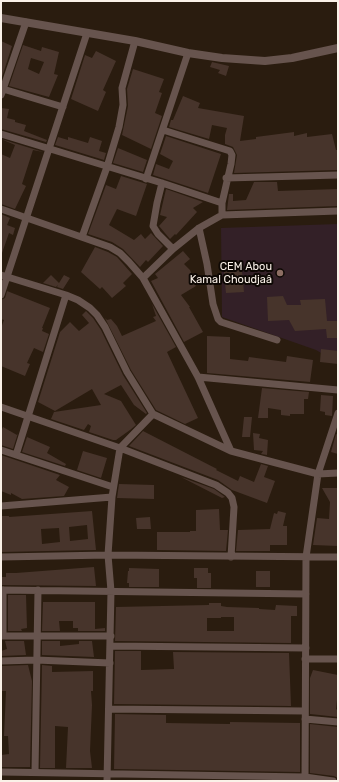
<!DOCTYPE html>
<meta charset="utf-8">
<style>
body{margin:0}
#map{position:relative;width:339px;height:782px;overflow:hidden;background:#2a1c0f;font-family:Rubik,sans-serif}
canvas{display:block}
.frame{position:absolute;inset:0;border:2px solid #faf1e8;pointer-events:none}
</style>
<div id="map">
<canvas width="339" height="782"></canvas>
<div class="frame"></div>
</div>
<script>
const context = document.querySelector('canvas').getContext('2d');
context.lineJoin = 'round';
function fill(path, color) {
  context.fillStyle = color;
  context.fill(path, 'evenodd');
}
function poly(rows) {
  const path = new Path2D();
  for (const r of rows) {
    path.moveTo(r[0], r[1]);
    for (let i = 2; i < r.length; i += 2) path.lineTo(r[i], r[i + 1]);
  }
  return path;
}
function trace(path, color, width, dash) {
  context.strokeStyle = color;
  context.lineWidth = width;
  context.lineCap = dash ? 'butt' : 'round';
  context.setLineDash(dash || []);
  context.stroke(path);
}
function drawText(font, color, halo, rows, align = 'center') {
  context.font = font + ' Rubik,sans-serif';
  context.lineWidth = 4;
  context.setLineDash([]);
  context.textBaseline = 'middle';
  context.strokeStyle = halo;
  context.fillStyle = color;
  for (const [text, x, y, turn = 0] of rows) {
    context.save();
    context.translate(x, y);
    context.rotate((+turn || 0) * Math.PI / 180);
    context.textAlign = isNaN(turn) ? turn : align;
    if (halo) context.strokeText(text, 0, 0);
    context.fillText(text, 0, 0);
    context.restore();
  }
}
fill(poly([
 [338,224,338,357,328,357,316,350,222,317,221,228]
]), '#332027');
fill(poly([
 [1,41,12,46,1,80],
 [23,45,41,51,42,47,59,52,54,74,58,75,49,97,9,86],
 [31,58,44,62,39,74,28,69],
 [96,51,116,61,103,90,106,92,98,111,71,99,85,55,92,58],
 [212,62,229,66,226,76,218,73,220,70,210,67],
 [133,69,164,79,159,92,162,93,155,113,162,116,151,149,122,135,128,106,127,89],
 [183,96,200,103,198,108,244,116,240,141,256,139,256,137,294,132,294,136,307,133,307,137,332,134,336,150,338,150,338,170,234,173,237,155,233,147,225,144,225,135,227,128,212,125,209,139,169,127,171,120,173,120],
 [1,108,9,109,7,118,15,120,15,122,26,125,24,131,47,140,46,142,1,129],
 [166,136,221,154,208,193,153,175,156,164,169,169,173,161,160,154],
 [58,137,68,140,68,137,88,143,90,137,102,141,99,151,106,153,104,160,55,145],
 [1,139,43,152,33,150,22,184,26,186,15,209,1,204,1,154,10,158,15,145],
 [118,148,147,160,143,172,113,163],
 [121,176,147,184,136,216,117,209,109,225,134,240,141,234,145,239,151,233,163,246,148,262,146,260,140,267,123,249,112,242,88,234,106,185,116,189],
 [254,182,277,182,278,191,338,189,338,206,227,210,229,194,233,194,233,201,246,200],
 [166,189,203,202,193,208,197,212,176,235,175,234,170,239,159,226,167,217,160,215],
 [1,214,10,218,7,225,15,228,13,235,9,233,2,253],
 [95,247,108,252,117,257,132,274,123,283,126,286,112,298,102,287,100,289,81,272],
 [183,251,190,259,184,264,190,270,193,277,191,279,196,286,181,295,190,307,189,307,203,332,184,342,151,281,158,278,155,274],
 [241,261,244,292,226,293,223,263],
 [51,275,59,283,64,275,70,278,63,289,57,287,58,285,56,287,43,283],
 [7,291,50,308,42,328,43,328,42,331,49,334,43,352,34,348,27,363,30,364,25,376,1,366,1,328,4,320,1,319,1,300,5,298],
 [283,296,287,305,301,305,300,300,325,299,327,321,338,321,338,338,327,338,326,329,295,331,289,320,268,321,267,297],
 [152,304,176,347,167,352,198,418,185,424,156,410,131,370,105,318,107,320,111,319,117,326,122,336,156,321,153,317,156,316],
 [86,311,93,318,101,330,123,375,147,413,146,414,134,405,121,385,104,394,121,401,136,425,130,430,116,440,113,440,89,432,91,426,88,424,84,430,51,419,54,412,101,405,92,389,55,411,38,402,60,332,70,322,79,331,89,323,82,315],
 [207,336,230,337,230,359,248,361,249,357,286,362,287,356,313,360,310,382,207,373],
 [321,349,338,351,338,364,320,362],
 [262,388,309,392,308,399,304,399,304,414,290,414,290,416,281,415,281,410,268,408,268,418,258,418],
 [321,395,333,396,332,416,325,415,325,412,320,411],
 [244,417,252,417,250,437,242,437],
 [3,427,17,435,18,433,13,449,1,445,1,431],
 [143,431,217,469,216,470,238,481,240,476,254,482,261,464,268,466,264,477,275,481,267,503,232,490,218,480,129,446],
 [253,433,260,434,259,438,268,440,267,455,261,454,263,451,254,450],
 [336,434,338,435,338,454,331,452],
 [27,437,50,447,47,453,66,464,65,466,22,452],
 [83,451,107,458,101,478,77,470],
 [1,455,60,475,56,480,69,487,64,496,22,499,11,493,11,495,1,491],
 [181,477,214,489,225,497,222,498],
 [119,484,154,485,154,499,117,498],
 [322,488,338,488,338,546,313,545,317,518,329,519,330,502],
 [219,509,220,530,228,530,226,551,157,550,157,532,190,532,190,531,196,531,196,510],
 [92,511,96,550,1,552,1,516,9,516,9,517],
 [87,525,88,539,70,541,69,527],
 [59,528,60,542,42,544,41,529],
 [278,511,286,513,283,526,287,526,287,545,270,545,270,551,236,551,238,530,270,529,274,513,277,514],
 [150,517,151,529,137,529,136,518],
 [94,567,96,586,1,585,1,577,6,577,6,573,16,573],
 [129,568,159,569,159,587,129,587,129,583,127,583,128,571,129,571],
 [194,568,208,568,208,573,211,573,211,588,197,588,197,578,194,578],
 [256,571,270,571,270,587,256,587],
 [8,595,26,595,27,628,21,629,22,631,8,631],
 [43,602,95,602,95,629,105,628,105,631,78,631,78,628,73,628,73,621,59,621,60,631,42,631],
 [209,603,221,603,221,606,227,607,259,608,259,609,275,610,276,605,297,606,297,616,291,616,291,643,115,641,116,607,209,605],
 [221,617,234,617,234,631,207,631,207,618,221,618],
 [5,641,24,641,26,655,1,656,1,651,7,649],
 [42,641,60,641,60,646,79,644,79,641,92,641,94,657,42,655],
 [115,651,141,651,141,670,174,669,173,652,289,653,291,706,114,704],
 [28,665,32,681,30,767,1,767,1,755,9,754,8,736,4,736,6,691,1,691,1,666],
 [42,665,52,666,52,672,93,671,93,691,91,691,92,705,90,751,92,768,66,768,68,727,55,726,55,768,40,768],
 [313,670,338,675,338,691,336,709,338,711,338,717,310,714,310,678],
 [115,714,166,715,166,723,230,724,230,722,300,723,300,772,114,769],
 [310,724,338,727,338,778,334,776,310,773]
]), '#47342b');
trace(poly([
 [3,89,63,107],
 [1,95,26,22],
 [163,130,230,151,232,155,231,164,222,203],
 [1,134,162,183,222,203,222,215],
 [226,178,338,175],
 [146,179,188,53],
 [162,183,157,203,153,226,158,234,173,249],
 [1,209,110,247,120,253,129,262,143,278,198,377,231,451,318,474,338,473],
 [199,228,207,264,213,304,218,319,221,322,277,340],
 [82,237,107,167,119,127,123,105,122,88,135,41],
 [1,275,66,295,78,300,90,308,97,315,105,327,127,372,153,414,231,451],
 [143,278,173,249,199,228,222,215,338,211],
 [1,295,87,33],
 [198,377,338,390],
 [1,407,120,448,216,485,228,493,232,498,234,507,231,557],
 [1,450,113,487],
 [16,455,66,295],
 [1,506,112,497],
 [1,557,108,555,338,557],
 [1,590,306,594],
 [3,590,3,636],
 [1,636,111,636],
 [111,646,306,648],
 [305,659,338,659],
 [1,661,36,660,110,663],
 [109,709,305,711],
 [305,719,338,722],
 [1,772,305,777,333,781],
 [35,772,38,590],
 [107,781,111,591,108,555,112,497,120,448,153,414],
 [305,781,306,557,318,474,338,413]
]), '#67544e', 7);
trace(poly([
 [1,18,135,41,188,53,222,58,265,61,292,58,338,48]
]), '#67544e', 8);
for (const [x, y, r, color] of [
 [280,273,4,"#8d6e63"]
]) {
  const dot = new Path2D();
  dot.arc(x, y, r, 0, 2 * Math.PI);
  context.fillStyle = color;
  context.fill(dot);
  trace(dot, '#0e0804', 1.5);
}
drawText('11px', '#faf1e8', '#0e0804', [
 ["CEM Abou",272,267],
 ["Kamal Choudjaâ",272,280]
], 'right');
</script>
